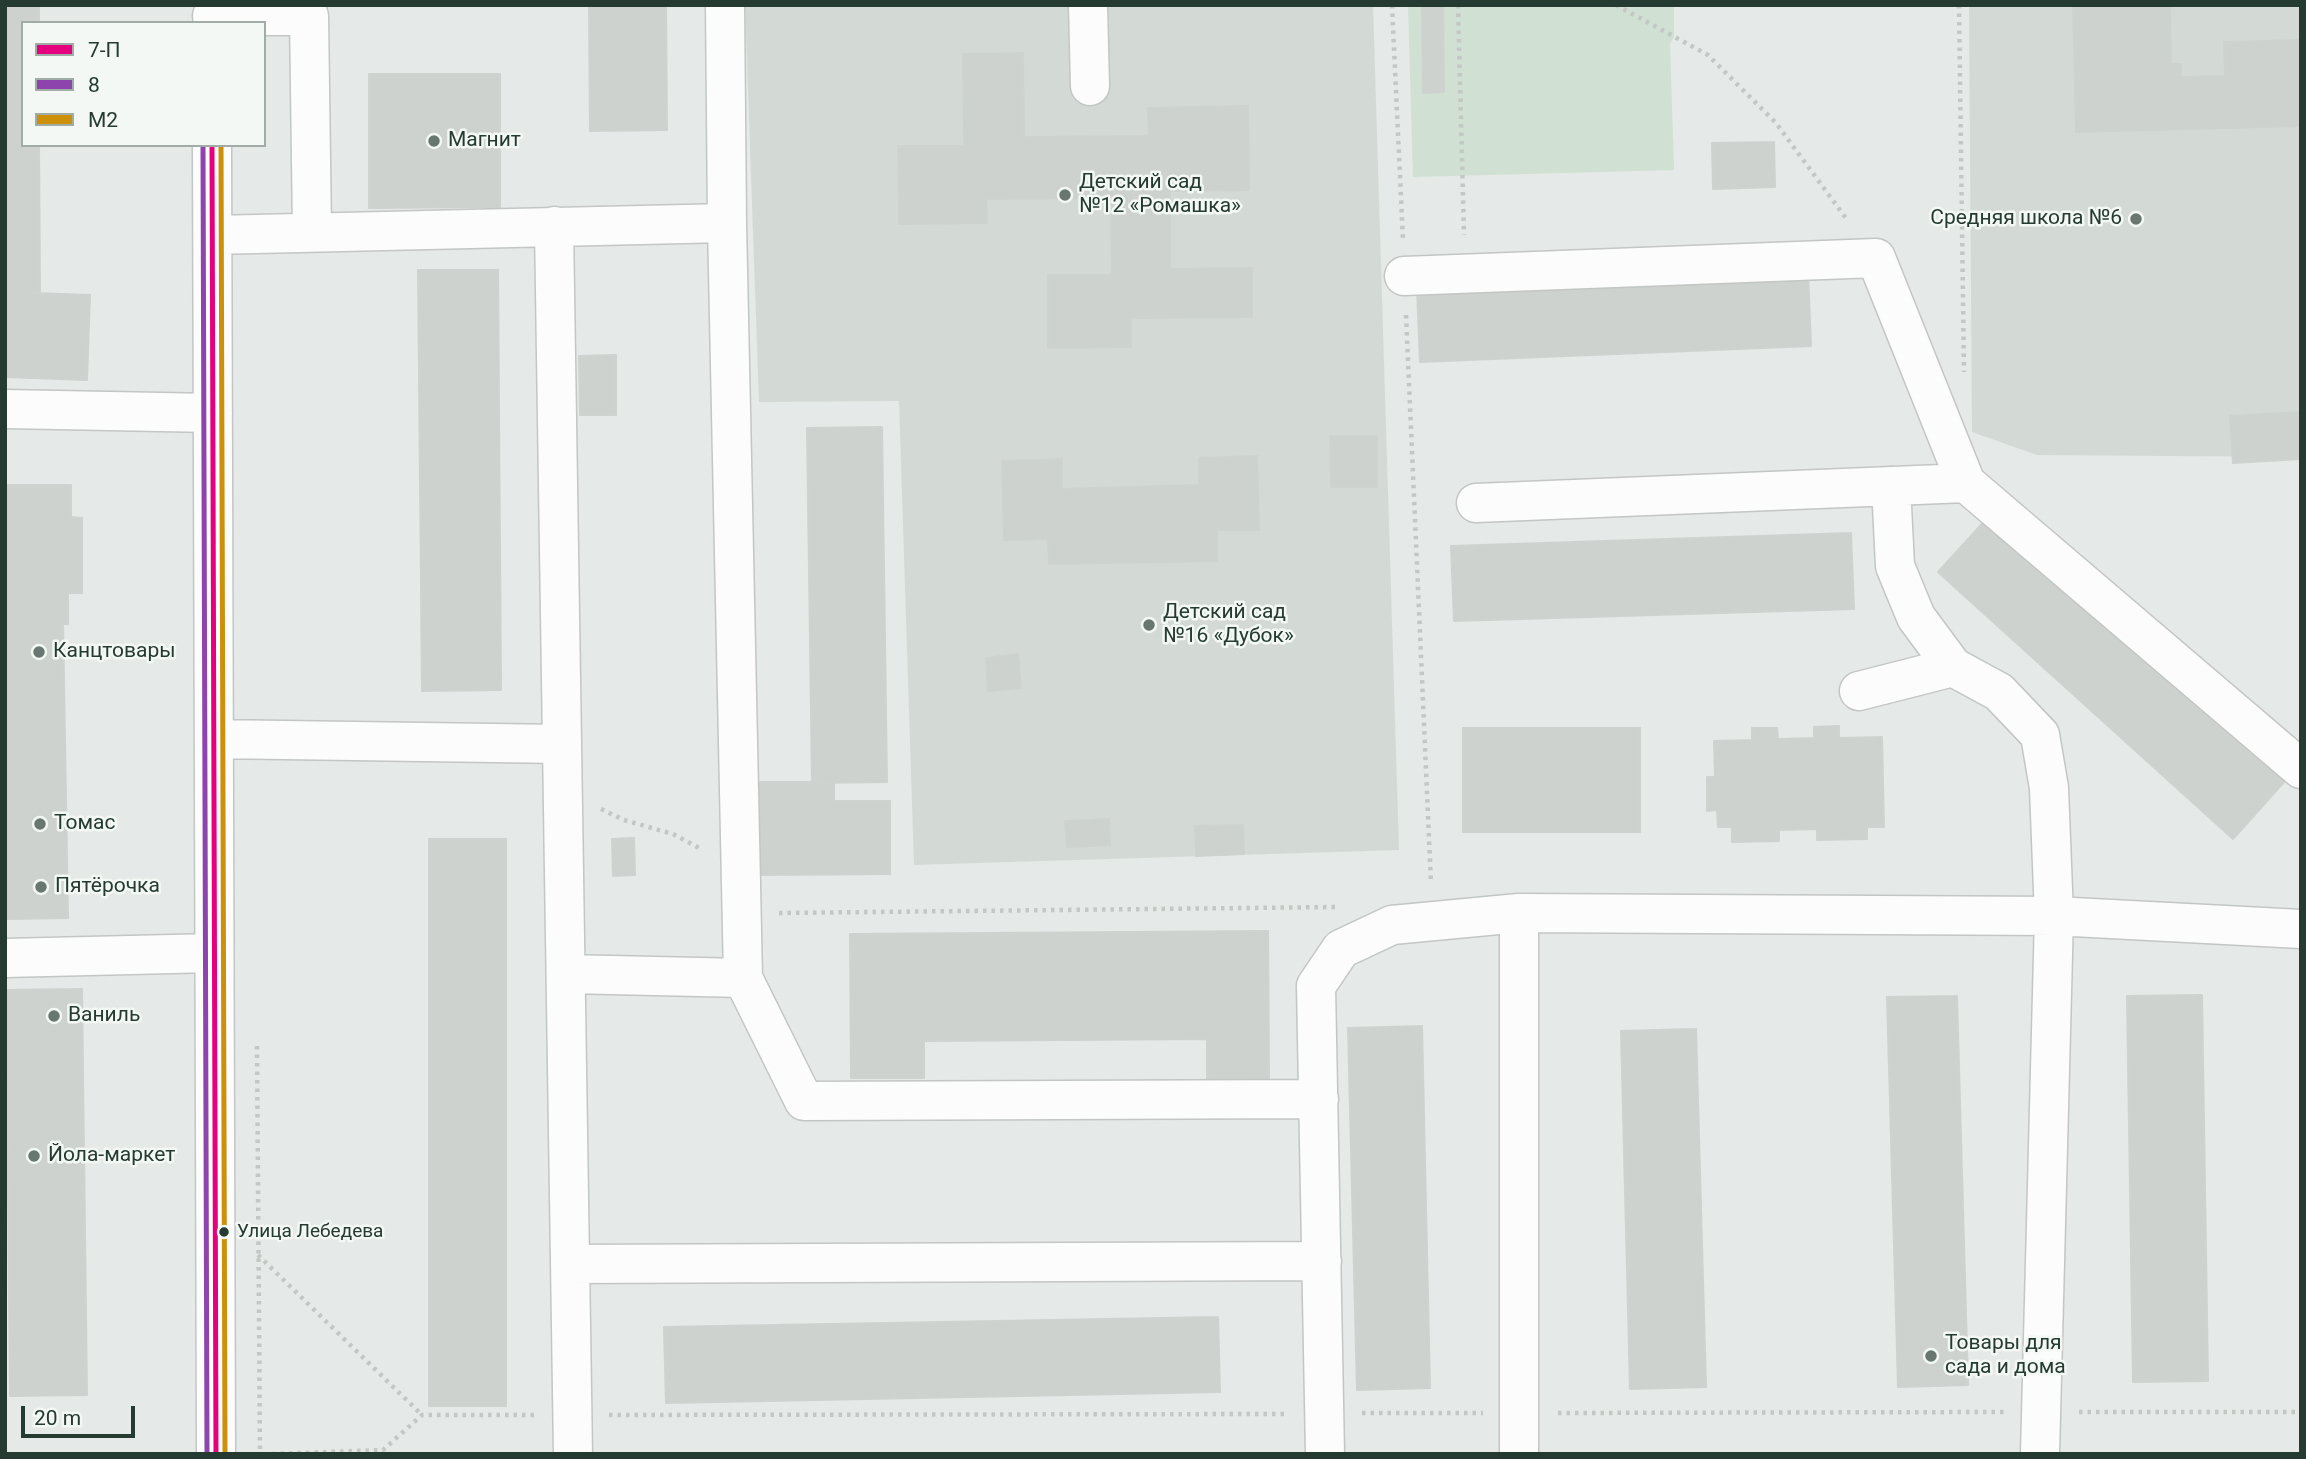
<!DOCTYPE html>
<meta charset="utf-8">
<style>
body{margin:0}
#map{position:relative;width:2306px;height:1459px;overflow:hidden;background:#e5e9e7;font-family:Roboto,sans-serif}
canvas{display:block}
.frame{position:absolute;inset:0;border:7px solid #253a31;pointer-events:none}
.legend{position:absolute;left:21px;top:21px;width:245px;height:126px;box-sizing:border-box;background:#f3f8f4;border:2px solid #a1aca6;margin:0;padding:9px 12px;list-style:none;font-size:21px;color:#253a31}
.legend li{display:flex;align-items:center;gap:14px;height:35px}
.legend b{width:35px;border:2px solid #a1aca6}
.scale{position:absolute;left:21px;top:1406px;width:114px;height:32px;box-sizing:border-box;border:4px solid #253a31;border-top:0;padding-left:9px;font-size:21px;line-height:24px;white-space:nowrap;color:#253a31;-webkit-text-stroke:5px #f3f8f4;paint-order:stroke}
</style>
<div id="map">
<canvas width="2306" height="1459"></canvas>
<div class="frame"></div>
<ul class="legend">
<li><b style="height:9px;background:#e5007d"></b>7-П</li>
<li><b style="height:9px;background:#8e44ad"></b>8</li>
<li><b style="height:9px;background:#cd900a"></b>М2</li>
</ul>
<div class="scale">20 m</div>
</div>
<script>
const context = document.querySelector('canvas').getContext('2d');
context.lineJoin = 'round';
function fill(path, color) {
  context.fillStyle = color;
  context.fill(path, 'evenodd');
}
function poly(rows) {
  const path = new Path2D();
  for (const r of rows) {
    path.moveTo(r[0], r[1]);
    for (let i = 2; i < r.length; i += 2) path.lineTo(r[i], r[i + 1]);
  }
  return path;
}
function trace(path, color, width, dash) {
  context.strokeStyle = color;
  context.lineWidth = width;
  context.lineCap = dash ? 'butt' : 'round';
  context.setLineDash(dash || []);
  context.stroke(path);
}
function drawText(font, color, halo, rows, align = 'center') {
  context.font = font + ' Roboto,sans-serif';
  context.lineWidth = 5;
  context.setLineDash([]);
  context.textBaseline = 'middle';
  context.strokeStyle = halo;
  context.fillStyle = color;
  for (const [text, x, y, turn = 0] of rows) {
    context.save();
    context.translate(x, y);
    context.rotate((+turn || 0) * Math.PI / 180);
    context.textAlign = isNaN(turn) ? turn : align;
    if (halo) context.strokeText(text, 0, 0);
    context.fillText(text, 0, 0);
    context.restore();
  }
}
fill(poly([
 [745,5,1373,5,1399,850,914,865,899,401,759,402],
 [1969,5,2301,5,2301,457,2037,455,1972,432]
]), '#d3dad6');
fill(poly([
 [1408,5,1674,5,1674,36,1670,44,1674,170,1413,177]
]), '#d0e0d2');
const building = poly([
 [5,5,39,5,39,23,23,23,23,145,39,145,40,293,5,292,5,5],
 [589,5,666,5,667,130,590,131,589,5],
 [1422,5,1443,5,1444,92,1423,93,1422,5],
 [2073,5,2170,5,2171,64,2181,64,2181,77,2225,76,2224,42,2301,40,2301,126,2076,132,2073,5],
 [1023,53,1024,137,1149,136,1148,108,1248,106,1249,190,1170,191,1170,269,1252,268,1252,317,1131,318,1131,347,1048,348,1048,275,1112,275,1111,198,986,199,987,223,899,224,898,146,964,146,963,54,1023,53],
 [369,74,500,74,500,207,369,208,369,74],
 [1774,142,1775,187,1713,189,1712,143,1774,142],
 [418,270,498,270,501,690,422,691,418,270],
 [1808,273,1811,346,1420,362,1417,289,1808,273],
 [5,292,90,295,87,380,5,377,5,292],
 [616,355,616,415,580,415,579,356,616,355],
 [2301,412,2301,459,2233,463,2230,416,2301,412],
 [882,427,887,782,812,783,807,428,882,427],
 [1330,436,1377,436,1377,487,1331,487,1330,436],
 [1257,456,1259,530,1217,530,1217,561,1049,564,1048,539,1004,540,1002,461,1062,459,1062,489,1199,485,1199,458,1257,456],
 [5,485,71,485,71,517,82,518,82,593,68,593,68,624,63,624,68,918,5,919,5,485],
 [1990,515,2285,781,2233,839,1938,572,1990,515],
 [1851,533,1854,609,1454,621,1451,546,1851,533],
 [1018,654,1021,688,988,691,986,658,1018,654],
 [1839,726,1839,738,1882,737,1884,827,1867,827,1867,839,1817,840,1817,829,1779,830,1779,841,1732,842,1732,827,1718,827,1717,810,1707,811,1707,777,1715,777,1714,741,1752,740,1752,728,1777,728,1778,739,1814,738,1814,727,1839,726],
 [1463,728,1640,728,1640,832,1463,832,1463,728],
 [756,782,834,782,834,801,890,801,890,874,755,875,756,782],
 [1109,819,1110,845,1067,847,1065,821,1109,819],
 [1243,825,1244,854,1196,856,1195,826,1243,825],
 [634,838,635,875,613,876,612,839,634,838],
 [429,839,506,839,506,1406,429,1406,429,839],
 [1268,931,1269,1079,1207,1080,1207,1039,924,1041,924,1078,851,1078,850,934,1268,931],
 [82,989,87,1395,10,1396,6,990,82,989],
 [2202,995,2208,1381,2133,1382,2127,996,2202,995],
 [1957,996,1968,1385,1898,1387,1887,997,1957,996],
 [1422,1026,1430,1388,1357,1390,1348,1028,1422,1026],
 [1696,1029,1706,1387,1630,1389,1621,1031,1696,1029],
 [1218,1317,1220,1392,666,1403,664,1327,1218,1317]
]);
fill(building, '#cdd2cf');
trace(building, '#ced2d0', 2);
const minor = poly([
 [1088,5,1090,86],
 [212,16,309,16,312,232],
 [212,145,216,1454],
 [727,223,743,978,804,1101,1319,1099],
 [554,226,573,1454],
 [213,235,727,223,725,5],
 [1404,276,1876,258,1966,483,2301,769],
 [5,409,213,413],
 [1891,486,1895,566,1916,617,1953,667,1999,692,2040,735,2049,788,2054,916,2301,929],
 [1476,503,1966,483],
 [1859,691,1953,667],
 [214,739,562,744],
 [1519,913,2054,916,2040,1454],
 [5,958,214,953],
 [566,974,743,978],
 [570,1264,1322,1261],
 [1325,1454,1316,986,1341,949,1392,925,1519,913,1519,1454]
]);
trace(minor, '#c2c6c4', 41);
trace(poly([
 [1392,5,1403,240],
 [1458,5,1464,235],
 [1616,5,1708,55,1776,123,1848,221],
 [1959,5,1964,372],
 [1406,315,1431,883],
 [601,809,624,820,673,834,703,850],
 [779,913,1338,907],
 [257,1046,260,1454],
 [258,1255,422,1415],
 [2079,1412,2301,1412],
 [1362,1413,1483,1413],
 [1558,1413,2004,1412],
 [609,1415,1287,1414],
 [272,1454,383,1450,422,1415,534,1415]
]), '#c2c9c5', 4.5, [3.5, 5]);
trace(minor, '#fbfcfb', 38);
trace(poly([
 [212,145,216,1454]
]), '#e5007d', 5);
trace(poly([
 [203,145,207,1454]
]), '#8e44ad', 5);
trace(poly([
 [221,145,225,1454]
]), '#cd900a', 5);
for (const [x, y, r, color] of [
 [434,141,7,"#687771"],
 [1065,195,7,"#687771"],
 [2136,219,7,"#687771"],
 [1149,625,7,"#687771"],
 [39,652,7,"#687771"],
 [40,824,7,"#687771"],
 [41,887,7,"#687771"],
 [54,1016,7,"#687771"],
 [34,1156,7,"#687771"],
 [224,1232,6,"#253a31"],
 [1931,1356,7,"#687771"]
]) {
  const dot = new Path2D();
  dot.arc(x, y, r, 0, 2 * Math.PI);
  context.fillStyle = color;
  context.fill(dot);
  trace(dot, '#f3f8f4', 2.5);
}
drawText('19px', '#253a31', '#f3f8f4', [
 ["Улица Лебедева",237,1232]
], 'left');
drawText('21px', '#253a31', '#f3f8f4', [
 ["Магнит",448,141],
 ["Детский сад",1079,183],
 ["№12 «Ромашка»",1079,207],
 ["Средняя школа №6",2122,219,"right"],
 ["Детский сад",1163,613],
 ["№16 «Дубок»",1163,637],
 ["Канцтовары",53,652],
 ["Томас",54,824],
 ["Пятёрочка",55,887],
 ["Ваниль",68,1016],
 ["Йола-маркет",48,1156],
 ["Товары для",1945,1344],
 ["сада и дома",1945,1368]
], 'left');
</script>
